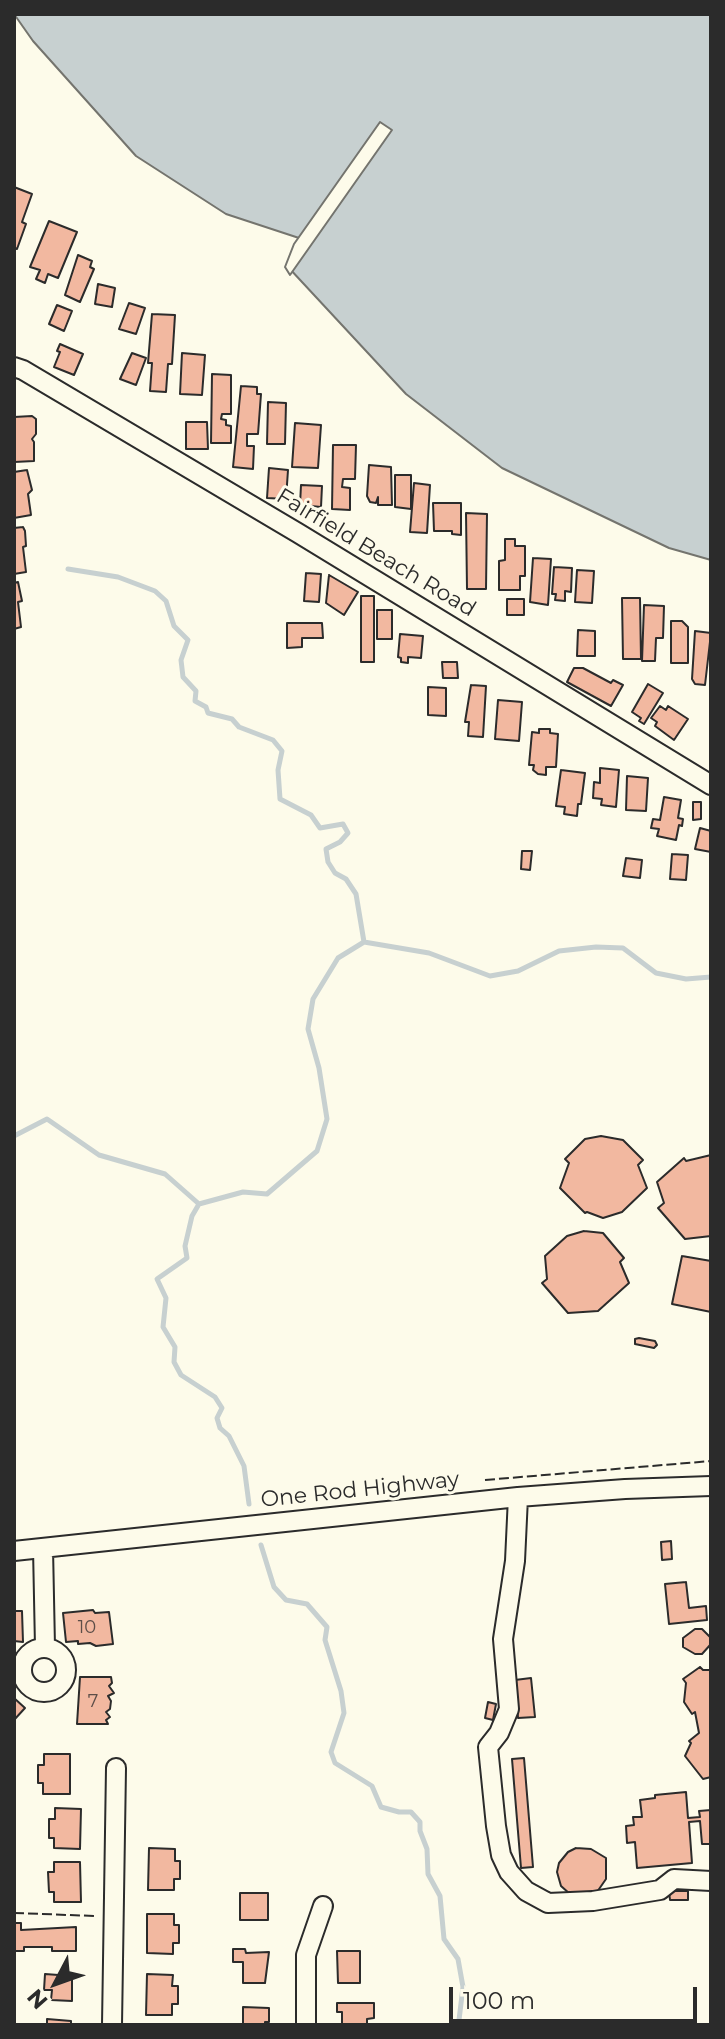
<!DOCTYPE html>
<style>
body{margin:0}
#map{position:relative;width:725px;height:2039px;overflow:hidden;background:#fdfbea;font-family:Montserrat,sans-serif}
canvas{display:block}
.frame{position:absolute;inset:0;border:16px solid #2b2b2b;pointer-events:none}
.north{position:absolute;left:16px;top:1943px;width:80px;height:80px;-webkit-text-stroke:6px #fdfbea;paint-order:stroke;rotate:229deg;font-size:22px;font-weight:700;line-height:32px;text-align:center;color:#2b2b2b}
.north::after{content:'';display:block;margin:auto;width:28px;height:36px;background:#2b2b2b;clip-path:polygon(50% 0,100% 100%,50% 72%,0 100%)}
.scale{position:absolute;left:449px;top:1987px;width:248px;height:36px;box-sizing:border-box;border:4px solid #2b2b2b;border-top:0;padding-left:10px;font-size:24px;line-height:28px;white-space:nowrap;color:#2b2b2b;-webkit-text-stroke:6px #fdfbea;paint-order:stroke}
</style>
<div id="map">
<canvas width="725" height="2039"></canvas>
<div class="frame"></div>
<div class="north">N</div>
<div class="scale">100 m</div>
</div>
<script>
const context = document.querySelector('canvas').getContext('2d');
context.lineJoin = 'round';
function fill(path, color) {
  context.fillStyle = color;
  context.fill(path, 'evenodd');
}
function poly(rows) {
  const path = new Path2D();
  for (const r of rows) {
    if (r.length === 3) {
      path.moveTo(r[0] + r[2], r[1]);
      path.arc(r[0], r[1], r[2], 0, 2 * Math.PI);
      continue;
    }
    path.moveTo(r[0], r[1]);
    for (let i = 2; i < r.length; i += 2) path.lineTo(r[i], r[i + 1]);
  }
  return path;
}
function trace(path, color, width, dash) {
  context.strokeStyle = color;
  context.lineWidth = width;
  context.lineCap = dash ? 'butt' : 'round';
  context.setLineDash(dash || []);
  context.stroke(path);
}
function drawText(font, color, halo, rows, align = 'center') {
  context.font = font + ' Montserrat,sans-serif';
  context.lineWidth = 6;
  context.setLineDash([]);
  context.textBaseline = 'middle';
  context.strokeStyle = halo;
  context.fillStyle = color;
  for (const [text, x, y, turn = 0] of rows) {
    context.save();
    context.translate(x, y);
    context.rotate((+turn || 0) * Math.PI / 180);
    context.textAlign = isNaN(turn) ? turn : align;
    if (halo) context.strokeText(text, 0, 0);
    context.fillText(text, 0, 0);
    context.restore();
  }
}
const water = poly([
 [14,14,711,14,711,560,669,548,502,468,406,394,289,268,299,238,226,214,136,156,33,41,14,14]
]);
fill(water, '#c7d0d0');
trace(water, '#74746e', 2);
const pier = poly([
 [380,122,392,130,290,275,285,267,294,244,380,122]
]);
fill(pier, '#fdfbea');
trace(pier, '#74746e', 2);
trace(poly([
 [68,569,118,577,155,591,166,601,174,626,188,640,181,660,183,677,196,691,195,701,206,707,208,713,232,719,239,727,273,740,282,751,278,770,280,799,311,815,320,828,343,824,348,833,340,842,326,849,328,862,335,873,346,879,356,894,364,942],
 [14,1136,47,1119,99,1155,165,1174,199,1204,243,1192,267,1194,317,1151,327,1119,319,1068,308,1029,313,999,338,958,364,942,429,953,490,976,518,971,559,951,596,947,623,948,656,973,686,979,711,977],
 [199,1204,192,1216,185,1246,187,1258,157,1279,166,1298,163,1327,175,1347,174,1362,181,1375,215,1397,222,1408,217,1418,220,1428,229,1436,244,1466,249,1504],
 [261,1545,274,1587,286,1600,307,1604,327,1627,325,1640,341,1691,344,1713,331,1752,335,1763,372,1786,381,1807,399,1812,411,1812,420,1822,420,1831,427,1849,428,1874,440,1896,444,1939,458,1959,463,1987,459,2020,462,2025]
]), '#c7d0d0', 5);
const building = poly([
 [14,187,32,194,22,222,26,224,17,249,14,248,14,187],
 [49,221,77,232,58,278,48,274,45,283,36,279,40,270,30,267,49,221],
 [78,255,92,261,90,267,94,269,80,302,65,295,78,255],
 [98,284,115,288,112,307,95,304,98,284],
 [129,303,145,308,136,334,119,329,129,303],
 [57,305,72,311,64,331,49,324,57,305],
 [152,314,175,315,172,364,168,364,166,392,150,391,152,363,148,363,152,314],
 [60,344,83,354,74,375,54,367,60,352,57,351,60,344],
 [132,353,146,358,136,385,120,379,132,353],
 [182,353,205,355,202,395,180,394,182,353],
 [212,374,231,375,231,414,222,414,221,419,226,420,226,425,231,426,231,443,211,443,212,374],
 [241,386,257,387,257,394,261,394,258,434,247,434,247,446,254,446,253,469,233,467,241,386],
 [268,402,286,403,285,444,267,444,268,402],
 [32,416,36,419,36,434,32,439,34,442,34,461,14,462,14,417,32,416],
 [186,422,207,422,208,449,186,449,186,422],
 [295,423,321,425,318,468,292,467,295,423],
 [333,445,356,445,355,479,343,479,342,487,350,488,350,510,332,509,333,445],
 [369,465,391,467,392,505,378,505,378,497,376,503,370,502,367,496,369,465],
 [269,468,288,470,286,499,267,498,269,468],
 [27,470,32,490,28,494,31,515,14,518,14,472,27,470],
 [395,475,411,475,411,509,395,507,395,475],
 [414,483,430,485,427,533,410,532,414,483],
 [301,485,322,486,321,507,300,505,301,485],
 [433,503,461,503,461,535,452,534,452,531,434,531,433,503],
 [466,513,487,514,486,589,467,589,466,513],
 [23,527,25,531,26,546,23,547,26,572,14,574,14,528,23,527],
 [505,539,515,539,515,546,525,546,525,576,520,576,520,590,499,590,499,561,505,560,505,539],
 [533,558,551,559,548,605,530,602,533,558],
 [554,567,572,568,571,592,565,591,565,601,555,600,556,594,552,594,554,567],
 [577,570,594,571,592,603,575,602,577,570],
 [306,573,321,574,319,602,304,601,306,573],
 [329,575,358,592,344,615,326,603,329,575],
 [18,582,22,601,18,602,21,627,14,629,14,583,18,582],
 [361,596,374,596,374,662,361,662,361,596],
 [622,598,640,598,641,659,623,659,622,598],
 [507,599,524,599,524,615,507,615,507,599],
 [644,605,664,606,663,638,656,638,655,661,642,661,644,605],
 [377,610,392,610,392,639,377,639,377,610],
 [671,621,682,621,688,627,688,663,671,663,671,621],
 [287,623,322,623,323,638,302,638,302,647,287,648,287,623],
 [578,630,595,631,595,656,577,656,578,630],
 [695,631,711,633,705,685,695,684,692,679,695,631],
 [400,634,423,636,421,658,408,657,408,663,401,662,401,658,398,657,400,634],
 [442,662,457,662,458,678,443,678,442,662],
 [574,668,583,668,611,683,613,680,623,685,611,706,567,682,574,668],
 [648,684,663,693,644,724,639,721,641,718,632,712,648,684],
 [471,685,486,686,483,737,468,736,469,722,465,722,471,685],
 [428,687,446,688,446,716,428,715,428,687],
 [498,700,522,702,519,741,495,739,498,700],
 [660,706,666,710,668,706,688,719,674,740,655,726,657,722,651,718,660,706],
 [539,729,550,729,550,733,558,734,556,767,546,767,546,775,538,774,533,770,534,765,529,765,532,732,539,733,539,729],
 [600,768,619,770,616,807,601,805,602,799,593,798,594,782,600,783,600,768],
 [561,770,585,773,581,804,578,804,577,816,564,814,565,807,556,806,561,770],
 [627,776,648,778,646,811,626,810,627,776],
 [664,797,681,800,678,818,683,819,682,826,679,825,676,840,657,836,659,829,651,828,653,819,660,820,664,797],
 [693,802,701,802,701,819,693,820,693,802],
 [700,828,711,831,711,852,695,849,700,828],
 [522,851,532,851,530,870,521,869,522,851],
 [672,854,688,855,686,880,670,879,672,854],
 [626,858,642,860,640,878,623,876,626,858],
 [601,1136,623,1140,643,1160,638,1165,647,1188,622,1212,603,1218,587,1212,585,1213,560,1188,569,1163,565,1159,585,1139,601,1136],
 [711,1155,711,1236,685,1239,658,1208,664,1203,657,1182,684,1158,686,1161,711,1155],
 [584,1231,603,1233,624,1258,620,1262,629,1283,598,1311,568,1313,542,1283,547,1279,545,1256,567,1236,584,1231],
 [682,1256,711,1261,711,1312,672,1304,682,1256],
 [639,1338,655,1341,657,1345,654,1348,635,1344,635,1339,639,1338],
 [671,1541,672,1559,662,1560,661,1542,671,1541],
 [686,1582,689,1608,706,1606,707,1620,669,1624,665,1584,686,1582],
 [93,1610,95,1613,109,1612,113,1644,96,1646,90,1643,78,1644,78,1641,66,1642,63,1613,93,1610],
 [14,1611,22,1611,23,1642,14,1641,14,1611],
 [695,1629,702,1629,710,1637,711,1644,702,1654,695,1654,683,1647,683,1638,695,1629],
 [700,1667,703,1670,711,1670,711,1777,703,1779,685,1756,691,1743,689,1741,699,1733,695,1712,692,1714,684,1702,686,1683,683,1679,700,1667],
 [80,1677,111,1677,112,1683,109,1686,114,1693,108,1696,111,1701,110,1709,106,1712,110,1717,106,1720,108,1724,77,1724,80,1677],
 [531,1678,535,1717,518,1718,515,1680,531,1678],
 [14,1698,25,1708,14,1720,14,1698],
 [488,1702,496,1704,493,1720,485,1718,488,1702],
 [44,1754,70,1754,70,1794,43,1794,43,1783,38,1783,38,1765,44,1765,44,1754],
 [524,1758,533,1867,521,1868,512,1759,524,1758],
 [686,1792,688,1818,700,1817,699,1811,711,1810,711,1844,702,1844,700,1821,689,1822,692,1863,637,1868,635,1842,627,1843,626,1826,634,1825,633,1817,642,1817,640,1800,655,1798,655,1795,686,1792],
 [55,1808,81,1809,80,1849,54,1848,54,1838,49,1838,49,1819,55,1819,55,1808],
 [149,1848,175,1849,175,1861,180,1861,180,1879,174,1879,174,1890,148,1890,149,1848],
 [576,1848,591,1849,606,1858,606,1879,597,1892,570,1894,561,1886,557,1872,559,1863,568,1852,576,1848],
 [54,1862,80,1862,81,1902,54,1902,54,1892,49,1892,48,1872,54,1872,54,1862],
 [669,1891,688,1891,688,1900,670,1900,669,1891],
 [240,1893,268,1893,268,1920,240,1920,240,1893],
 [147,1914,174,1914,174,1925,179,1925,179,1943,173,1943,173,1954,147,1953,147,1914],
 [14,1923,21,1923,21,1930,76,1927,76,1951,52,1951,52,1947,24,1947,24,1951,14,1951,14,1923],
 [233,1949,245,1949,246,1953,269,1952,265,1983,243,1983,243,1962,233,1962,233,1949],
 [337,1951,360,1951,360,1983,338,1983,337,1951],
 [45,1974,72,1976,72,2001,51,2000,52,1990,44,1990,45,1974],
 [147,1974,173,1975,172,1986,178,1986,178,2004,172,2004,172,2015,146,2015,147,1974],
 [337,2003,374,2003,374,2018,367,2019,367,2025,342,2025,342,2012,337,2012,337,2003],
 [243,2007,269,2008,269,2022,265,2022,265,2025,243,2025,243,2007],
 [47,2019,71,2021,71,2025,47,2025,47,2019]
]);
fill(building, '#f2b8a0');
trace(building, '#2b2b2b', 2);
const minor = poly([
 [14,367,23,370,298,533,711,785],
 [518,1497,515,1561,503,1639,509,1709,499,1733,488,1747,496,1826,501,1855,509,1872,526,1891,548,1903,593,1901,660,1890,674,1879,711,1881],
 [43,1548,45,1647],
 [14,1551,518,1497,625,1489,711,1486],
 [44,1670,22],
 [112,2025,116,1768],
 [306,2025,306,1955,323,1906]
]);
trace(minor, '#2b2b2b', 22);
trace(minor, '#fdfbea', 18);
trace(poly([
 [485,1480,711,1461],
 [14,1913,97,1916]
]), '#2b2b2b', 2, [10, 4]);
drawText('18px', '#5d4e48', null, [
 ["10",87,1628],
 ["7",93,1702]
]);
drawText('22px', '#2b2b2b', '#fdfbea', [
 ["Fairfield Beach Road",376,553,31],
 ["One Rod Highway",360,1490,-6]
]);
</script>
